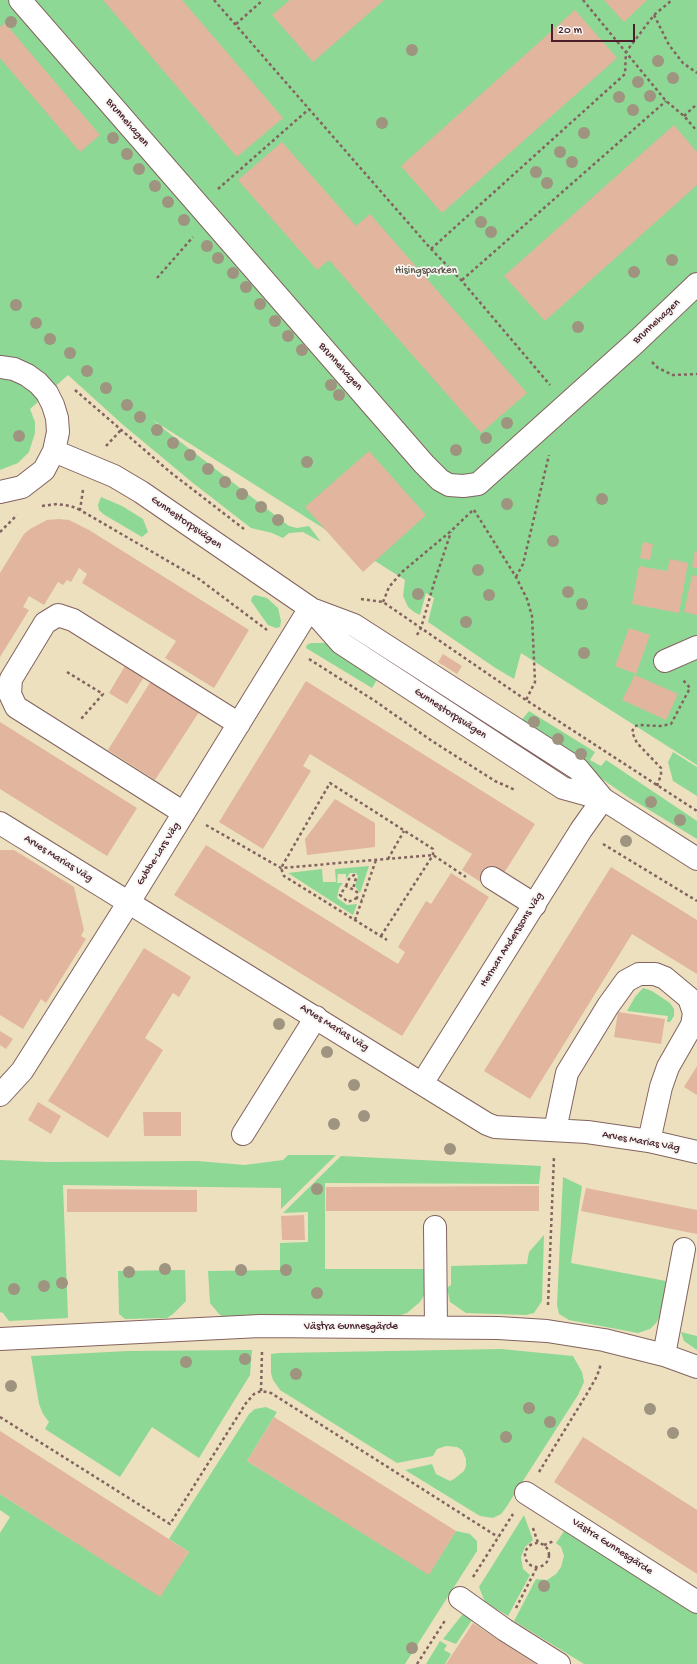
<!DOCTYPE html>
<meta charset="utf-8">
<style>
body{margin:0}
#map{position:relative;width:697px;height:1664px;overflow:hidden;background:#ece0bf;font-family:"Gochi Hand",sans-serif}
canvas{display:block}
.scale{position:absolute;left:551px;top:24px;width:84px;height:18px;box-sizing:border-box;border:2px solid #4a1f2b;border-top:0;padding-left:5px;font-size:12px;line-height:14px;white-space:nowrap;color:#4a1f2b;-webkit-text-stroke:3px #f6f6f2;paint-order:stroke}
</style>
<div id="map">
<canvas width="697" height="1664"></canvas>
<div class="scale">20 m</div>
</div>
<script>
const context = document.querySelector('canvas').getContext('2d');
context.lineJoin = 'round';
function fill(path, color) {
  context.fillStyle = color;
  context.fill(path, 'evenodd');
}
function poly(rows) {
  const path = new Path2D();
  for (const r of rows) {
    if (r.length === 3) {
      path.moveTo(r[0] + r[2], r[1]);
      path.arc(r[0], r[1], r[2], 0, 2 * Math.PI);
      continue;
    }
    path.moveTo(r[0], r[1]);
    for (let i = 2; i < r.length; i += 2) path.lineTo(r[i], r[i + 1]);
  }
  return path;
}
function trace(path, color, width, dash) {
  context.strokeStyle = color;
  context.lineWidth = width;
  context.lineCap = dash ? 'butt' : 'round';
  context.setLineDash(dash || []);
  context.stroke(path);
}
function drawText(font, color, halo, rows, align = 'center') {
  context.font = font + ' "Gochi Hand",sans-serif';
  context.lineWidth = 3.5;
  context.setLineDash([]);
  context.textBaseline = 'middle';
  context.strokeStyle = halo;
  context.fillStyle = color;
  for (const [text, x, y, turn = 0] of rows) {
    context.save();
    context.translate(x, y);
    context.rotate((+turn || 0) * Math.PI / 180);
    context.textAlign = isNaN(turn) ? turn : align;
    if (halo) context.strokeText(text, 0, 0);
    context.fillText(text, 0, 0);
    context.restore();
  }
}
fill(poly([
 [0,0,697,0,697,765,521,653,514,679,494,667,428,622,434,598,426,593,420,615,414,612,408,607,403,596,405,580,151,419,289,526,297,528,309,526,321,542,303,532,289,533,283,538,272,533,251,528,193,483,122,424,68,375,30,409,35,422,35,433,29,452,18,463,0,470],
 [101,497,122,506,143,519,148,532,142,537,103,514,99,510,98,505],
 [255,595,267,598,278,608,281,621,280,627,276,628,268,625,251,601,252,597],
 [311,643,327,643,379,676,372,688,306,648,307,645],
 [529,711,595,752,590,760,601,766,606,760,697,821,697,839,628,797,520,722],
 [673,752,697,767,697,796,673,781,668,762],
 [369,866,360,893,355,886,358,876,356,873,350,873,346,879,346,874,338,874,337,883,343,883,339,888,337,898,347,905,357,904,353,915,288,873,322,869,323,882,336,882,335,869],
 [643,988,652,991,670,1003,674,1009,674,1016,670,1022,667,1022,668,1016,627,1011,635,997],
 [288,1155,336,1155,281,1209,281,1188,63,1185,68,1318,9,1321,3,1313,0,1312,0,1160,47,1162,197,1161,245,1165,283,1160],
 [341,1156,541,1166,539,1184,325,1183,325,1269,425,1269,425,1294,420,1302,407,1313,401,1315,236,1318,225,1318,219,1314,210,1303,208,1271,280,1270,280,1243,308,1242,308,1212,283,1213],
 [563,1177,582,1186,571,1263,666,1281,662,1309,657,1322,650,1329,638,1333,569,1320,559,1314,557,1305],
 [544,1235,542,1301,534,1313,526,1315,466,1313,450,1302,447,1288,451,1285,451,1266,527,1264,529,1252],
 [185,1270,186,1301,173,1314,167,1318,125,1319,119,1314,118,1271],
 [681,1332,697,1336,697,1350,684,1341],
 [501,1349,573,1356,582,1372,584,1382,578,1395,505,1509,501,1514,493,1518,480,1516,405,1470,432,1464,436,1474,450,1481,454,1479,464,1471,466,1466,466,1459,462,1450,457,1447,446,1446,437,1449,433,1456,397,1463,280,1390,273,1380,271,1373,271,1354,279,1353],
 [246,1350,252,1350,250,1375,199,1458,152,1427,120,1477,45,1429,49,1422,43,1414,39,1404,31,1356,128,1351],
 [266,1407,277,1412,247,1461,429,1574,456,1531,470,1534,477,1541,477,1551,405,1664,0,1664,0,1533,10,1517,0,1510,0,1494,160,1596,189,1552,169,1539,249,1414,255,1409],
 [524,1515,533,1540,525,1547,521,1557,523,1569,530,1575,508,1616,485,1602,479,1587],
 [567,1527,697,1609,697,1664,584,1664,514,1621,536,1579,547,1580,556,1574,561,1567,564,1556,561,1547,556,1543],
 [462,1615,466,1615,503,1640,472,1620,456,1644,443,1639],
 [440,1641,447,1645,444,1650,451,1654,445,1664,426,1664]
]), '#8ed895');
fill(poly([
 [103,0,182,0,283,118,237,157],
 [290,0,384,0,313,62,272,15],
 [604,0,647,0,624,22],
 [575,10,617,58,442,213,401,166],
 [5,23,100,135,80,152,0,58,0,27],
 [674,125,697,152,697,185,545,321,504,276],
 [282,142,356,226,370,214,527,393,481,433,329,260,317,270,238,180],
 [369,451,426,515,363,572,305,507],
 [59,519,69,520,89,530,249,630,214,688,165,658,176,641,82,583,87,574,79,568,71,582,67,580,63,585,58,582,44,605,29,596,23,607,29,610,0,657,0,573,24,534,30,529,47,520],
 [643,542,653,544,650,560,640,558],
 [695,551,697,551,697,568,692,567],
 [670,559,688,563,679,613,632,604,639,566,667,571],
 [692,575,697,576,697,615,684,612],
 [629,628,650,635,636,674,615,666],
 [443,654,462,666,457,674,438,662],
 [125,666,144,677,127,704,109,693],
 [635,675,678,694,666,720,622,700],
 [151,681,199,712,155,780,108,750],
 [306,681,535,824,504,873,487,886,462,870,472,854,310,754,303,766,311,771,263,849,219,822],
 [0,722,137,808,107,856,0,789],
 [335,799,375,823,375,847,307,855,305,839],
 [206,845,398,964,405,952,398,947,426,901,431,904,451,873,489,897,402,1036,174,895],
 [0,850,14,850,74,887,84,930,81,936,86,939,46,1003,41,999,23,1029,0,1015],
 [611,867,697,920,697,974,632,934,530,1099,484,1071],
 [144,948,191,977,179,997,173,993,145,1038,163,1050,108,1138,48,1101],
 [618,1012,665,1019,661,1044,614,1037],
 [0,1031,13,1039,6,1049,0,1045],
 [697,1066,697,1095,684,1087],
 [38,1102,61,1116,51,1134,28,1120],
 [143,1112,181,1112,181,1136,144,1136],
 [539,1186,539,1211,326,1211,326,1187],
 [586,1188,697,1210,697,1234,581,1211],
 [67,1189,197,1190,197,1212,67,1212],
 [304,1215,305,1240,282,1240,281,1216],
 [274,1417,456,1531,429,1575,247,1461],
 [0,1431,189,1552,160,1597,0,1494],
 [583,1437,697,1510,697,1574,554,1482],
 [473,1623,501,1642,536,1664,446,1664]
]), '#e1b59e');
const minor = poly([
 [20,0,424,464,440,480,449,485,463,486,478,484,635,343,697,284],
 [0,367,14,369,27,375,38,383,47,393,53,405,57,418,58,432,54,451,44,470,22,487,0,492],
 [54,451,114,476,141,492,310,608,341,643,563,788,603,799,697,859],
 [314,610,354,625,578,769,603,799],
 [665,661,697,647],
 [184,813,16,707,10,694,11,679,45,623,58,615,73,620,239,724],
 [0,823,487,1124,495,1127,587,1132,649,1141,697,1152],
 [492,878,535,905],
 [423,1082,581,830,603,799],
 [0,1095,22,1071,129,902,310,608],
 [555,1130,567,1073,608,1006,626,981,639,974,655,974,665,978,689,998,694,1013,692,1025,668,1067,661,1087,649,1141],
 [243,1134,316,1017],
 [435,1227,436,1327],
 [0,1339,260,1326,498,1328,547,1331,604,1340,664,1355,697,1367],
 [664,1355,684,1249],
 [526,1493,697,1602],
 [460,1598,505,1630,559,1664]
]);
trace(minor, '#83635f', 24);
trace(poly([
 [214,0,431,249,461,280,550,385],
 [583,0,666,101,684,116,697,131],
 [654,15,669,45,683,63,697,73],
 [236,24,263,0],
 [684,116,697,104],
 [218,189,309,109],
 [431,249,625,74,626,52,654,15,672,0],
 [157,278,193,237],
 [462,280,666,101],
 [652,362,658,368,673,375,697,374],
 [75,390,170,472,244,529],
 [106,446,121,430],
 [83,490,80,510,199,579,267,630],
 [42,506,57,504,71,506,80,510],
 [474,510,516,577,527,599,532,616,535,682,526,700],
 [0,532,17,515],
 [516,577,523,564,549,455],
 [361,599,383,602,526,700,697,811],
 [383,602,389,587,402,572,451,531,472,511],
 [417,635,421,628,434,583,451,532],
 [309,659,375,701,432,741,495,781,515,790],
 [67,672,103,694,81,719],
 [657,786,661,775,661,768,637,743,632,732,634,727,638,725,660,726,671,724,690,688,683,680],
 [206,825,281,868,433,855,466,877],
 [603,844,697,901],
 [388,859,404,831],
 [346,886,349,879,354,875,356,878,353,889],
 [357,898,348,902,340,895,346,886,354,890,357,892,357,898,362,900],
 [355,920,376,860],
 [381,936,433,855,433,849,330,783,281,868,284,876,387,940],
 [548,1305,554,1156],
 [261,1391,262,1352],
 [0,1417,170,1524,246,1403,254,1394,261,1391,271,1393,498,1537],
 [539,1472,588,1392,597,1376,601,1364],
 [533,1528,538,1543],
 [537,1555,12],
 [544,1545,554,1541],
 [473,1577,513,1514],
 [516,1608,537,1567],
 [417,1664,446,1619]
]), '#83635f', 2.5, [3, 3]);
trace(minor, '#fff', 22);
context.fillStyle = '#9e947f';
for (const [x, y] of [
 [11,22],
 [412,50],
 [658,61],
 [673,78],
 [638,82],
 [650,96],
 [619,97],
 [633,110],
 [382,123],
 [584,133],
 [113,138],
 [560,152],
 [127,154],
 [572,162],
 [139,169],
 [536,172],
 [547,183],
 [155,186],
 [168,202],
 [184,220],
 [481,222],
 [491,232],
 [207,246],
 [218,258],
 [672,260],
 [634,272],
 [233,273],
 [246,287],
 [260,304],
 [16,305],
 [275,321],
 [36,323],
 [578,327],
 [288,336],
 [50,339],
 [302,350],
 [70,353],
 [87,371],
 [331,385],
 [106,388],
 [339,395],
 [127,405],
 [140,417],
 [507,423],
 [157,430],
 [19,436],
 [486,438],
 [173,443],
 [456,450],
 [190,455],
 [307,462],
 [208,469],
 [225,482],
 [242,494],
 [602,499],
 [507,504],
 [261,507],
 [278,520],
 [553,541],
 [478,570],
 [568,592],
 [418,594],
 [489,595],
 [582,604],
 [466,622],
 [584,653],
 [534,722],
 [558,739],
 [581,754],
 [651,802],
 [680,820],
 [626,841],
 [279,1024],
 [327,1052],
 [354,1085],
 [364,1116],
 [334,1124],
 [450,1149],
 [317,1189],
 [165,1269],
 [241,1270],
 [286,1270],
 [129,1272],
 [62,1283],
 [44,1286],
 [14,1289],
 [317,1293],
 [245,1359],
 [186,1362],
 [296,1374],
 [11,1386],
 [529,1408],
 [650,1409],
 [550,1422],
 [673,1433],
 [506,1437],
 [544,1586],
 [412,1648]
]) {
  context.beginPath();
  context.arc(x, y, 6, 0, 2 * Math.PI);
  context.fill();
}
drawText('11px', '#4a1f2b', '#f6f6f2', [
 ["Brunnehagen",127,123,49],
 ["Brunnehagen",657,322,-43],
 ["Brunnehagen",340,367,48],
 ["Gunnestorpsvägen",186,523,35],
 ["Gunnestorpsvägen",450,714,33],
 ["Gubbe-Lars Väg",159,854,-58],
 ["Arves Marias Väg",58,859,32],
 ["Herman Anderssons Väg",512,940,-58],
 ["Arves Marias Väg",334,1028,32],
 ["Arves Marias Väg",641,1142,10],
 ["Västra Gunnesgärde",351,1327],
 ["Västra Gunnesgärde",612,1547,33]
]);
drawText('11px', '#5e564b', '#f6f6f2', [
 ["Hisingsparken",426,271]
]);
</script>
